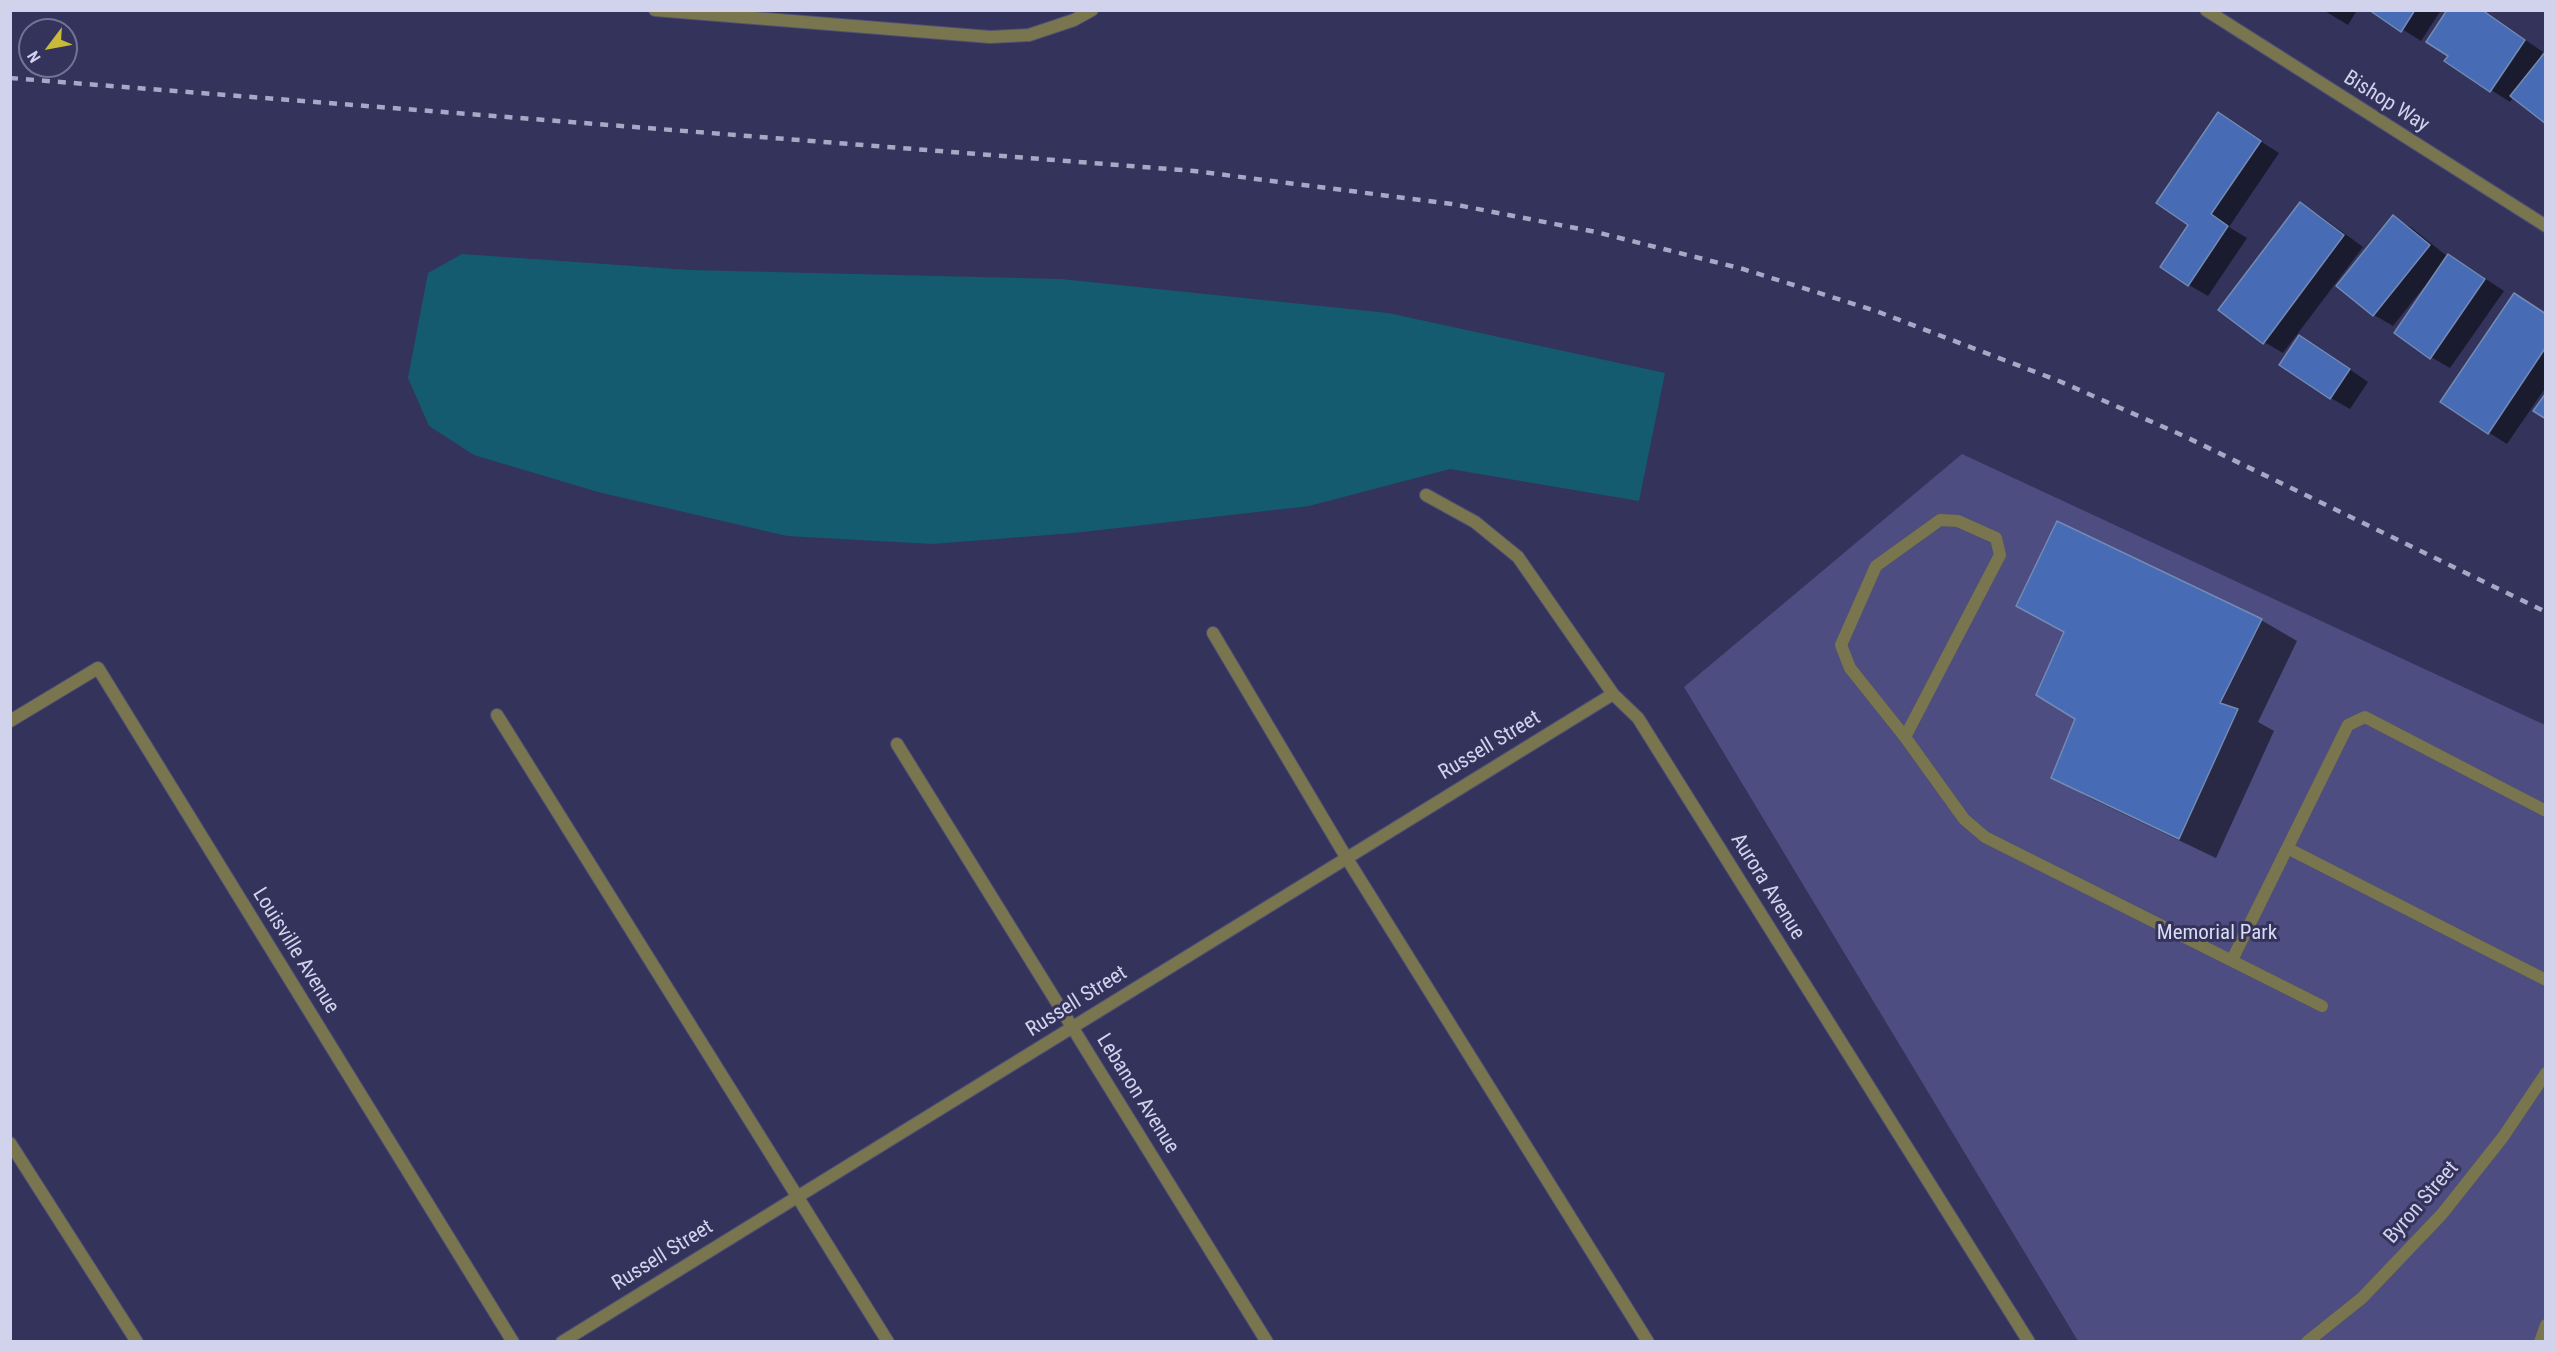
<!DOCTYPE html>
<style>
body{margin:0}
#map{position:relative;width:2556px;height:1352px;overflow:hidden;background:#33335b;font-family:"Roboto Condensed",sans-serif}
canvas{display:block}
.frame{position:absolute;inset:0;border:12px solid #d1d3ed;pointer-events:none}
.north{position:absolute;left:18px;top:18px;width:60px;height:60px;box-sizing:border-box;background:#33335b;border:2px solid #727395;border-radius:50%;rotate:238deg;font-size:16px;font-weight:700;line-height:24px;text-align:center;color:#d1d3ed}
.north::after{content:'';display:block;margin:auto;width:21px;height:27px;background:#c9ba3a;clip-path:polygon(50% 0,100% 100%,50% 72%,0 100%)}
</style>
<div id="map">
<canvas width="2556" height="1352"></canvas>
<div class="frame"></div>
<div class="north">N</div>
</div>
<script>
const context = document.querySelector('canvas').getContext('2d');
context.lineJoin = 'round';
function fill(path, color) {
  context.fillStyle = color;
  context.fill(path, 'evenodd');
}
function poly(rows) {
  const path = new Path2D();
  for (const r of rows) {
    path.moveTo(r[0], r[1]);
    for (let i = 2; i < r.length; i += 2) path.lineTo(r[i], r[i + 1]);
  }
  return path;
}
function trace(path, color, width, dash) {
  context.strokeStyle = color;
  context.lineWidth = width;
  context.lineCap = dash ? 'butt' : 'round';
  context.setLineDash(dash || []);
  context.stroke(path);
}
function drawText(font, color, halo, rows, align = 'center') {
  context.font = font + ' "Roboto Condensed",sans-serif';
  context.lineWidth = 6;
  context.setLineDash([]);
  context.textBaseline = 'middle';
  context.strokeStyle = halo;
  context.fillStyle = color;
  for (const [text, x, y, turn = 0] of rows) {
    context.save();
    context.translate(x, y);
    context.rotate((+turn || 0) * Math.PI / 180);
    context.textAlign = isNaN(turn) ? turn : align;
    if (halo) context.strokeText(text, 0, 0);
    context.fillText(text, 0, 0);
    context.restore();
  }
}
fill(poly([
 [1962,454,2545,725,2545,1341,2078,1341,1684,687]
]), '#4d4d82');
fill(poly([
 [462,254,690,270,1061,279,1388,313,1665,373,1639,501,1450,469,1309,506,1074,533,932,544,787,536,598,492,474,455,429,426,408,378,428,273]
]), '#155b6f');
fill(poly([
 [2323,10,2357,10,2348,25],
 [2372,10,2441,10,2421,41],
 [2482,10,2543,52,2540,57,2542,59,2510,102,2446,61],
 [2218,114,2279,153,2229,227,2247,238,2208,296,2189,285,2190,225],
 [2300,204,2319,215,2363,247,2283,353,2264,342],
 [2393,217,2412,228,2448,257,2468,267,2504,291,2450,368,2431,357,2426,289,2424,287,2393,326,2374,315],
 [2514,295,2546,314,2546,387,2507,444,2488,432],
 [2319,348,2368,382,2350,409,2331,398],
 [2018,606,2261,620,2297,641,2258,722,2274,731,2216,858,2090,798,2053,777,2077,718,2066,633]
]), '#0007');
const building = poly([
 [2369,10,2415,10,2401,32,2369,10],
 [2447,10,2482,10,2525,40,2490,92,2444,61,2448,56,2426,42,2447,10],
 [2546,51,2546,124,2510,96,2546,51],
 [2218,112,2261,141,2211,214,2228,226,2188,286,2160,267,2188,225,2156,203,2218,112],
 [2300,202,2344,235,2263,344,2218,310,2300,202],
 [2393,215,2430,245,2373,316,2336,286,2393,215],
 [2448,254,2485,279,2430,359,2394,333,2448,254],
 [2514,293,2546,314,2546,347,2488,434,2440,402,2514,293],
 [2299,335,2350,369,2330,399,2279,365,2299,335],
 [2546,393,2546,419,2533,411,2546,393],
 [2057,521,2262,619,2220,703,2238,709,2179,839,2051,778,2075,719,2036,695,2064,632,2016,606,2057,521]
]);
fill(building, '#476cb5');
trace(building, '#738ab4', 1.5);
const lane = poly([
 [655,10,990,37,1029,35,1074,20,1092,10],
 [1213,633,1346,857,1648,1342],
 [497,715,888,1342],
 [1905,737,2000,555,1996,538,1958,521,1940,520,1876,566,1841,645,1850,668,1905,737,1964,819,1985,837,2322,1006],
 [2289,849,2546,980],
 [2232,960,2348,725,2365,717,2546,811],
 [10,1143,137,1342],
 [2540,1342,2546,1325]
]);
const street = poly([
 [2206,10,2546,226],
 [1426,495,1475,522,1518,557,1613,694,1638,718,2029,1342],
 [10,721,98,668,513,1342],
 [897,744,1267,1342],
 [562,1342,1613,694],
 [2307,1342,2362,1298,2442,1214,2503,1137,2546,1073]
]);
trace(lane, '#4f5075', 14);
trace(street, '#4f5075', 14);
trace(lane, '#79754e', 12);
trace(street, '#79754e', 12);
trace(poly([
 [10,78,1194,171,1452,204,1596,232,1743,269,1876,311,2059,381,2184,436,2546,612]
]), '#a7a8c6', 4.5, [8, 8]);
drawText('21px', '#d1d3ed', '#33335b', [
 ["Bishop Way",2386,102,32],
 ["Russell Street",1490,746,-31],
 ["Aurora Avenue",1767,887,58],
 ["Louisville Avenue",295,951,58],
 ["Russell Street",1077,1002,-32],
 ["Lebanon Avenue",1137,1094,58],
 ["Byron Street",2422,1203,-49],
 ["Russell Street",663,1256,-32]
]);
drawText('21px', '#dadcf2', '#33335b', [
 ["Memorial Park",2217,934]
]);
</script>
